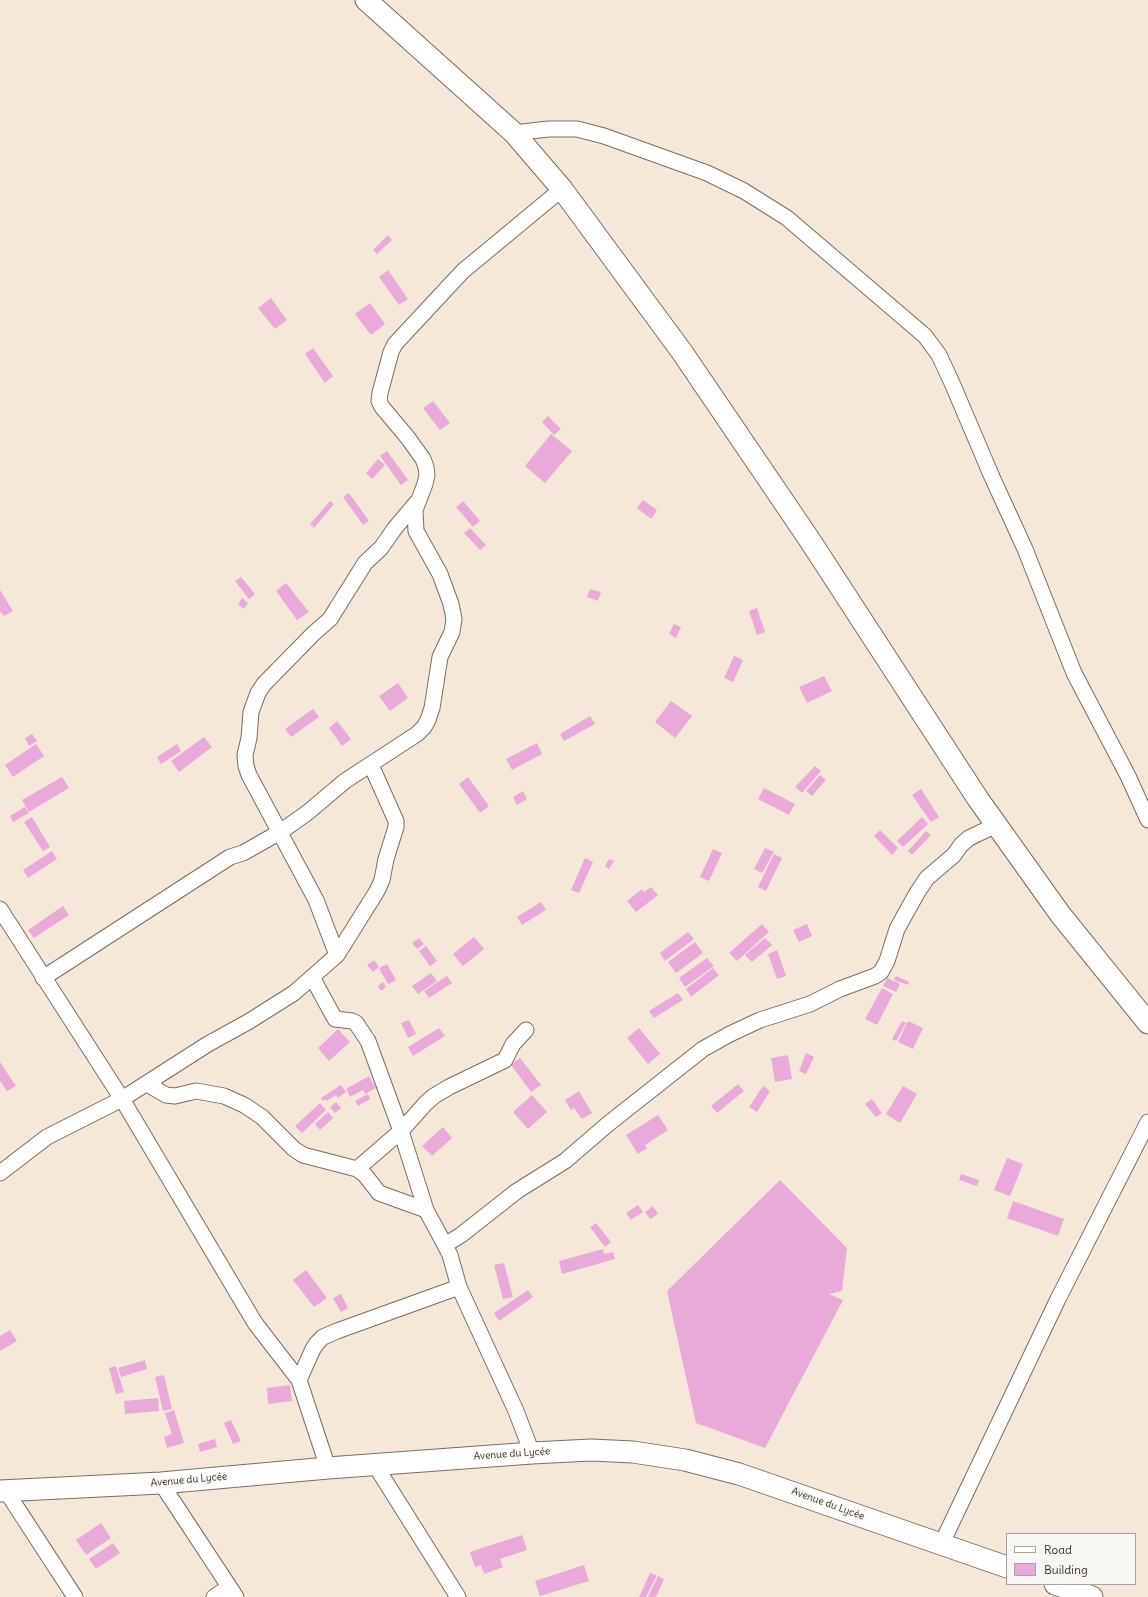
<!DOCTYPE html>
<meta charset="utf-8">
<style>
body{margin:0}
#map{position:relative;width:1148px;height:1597px;overflow:hidden;background:#f5e8d8;font-family:Delius,sans-serif}
canvas{display:block}
.legend{position:absolute;left:1006px;top:1533px;width:130px;height:52px;box-sizing:border-box;background:#f6f6f2;border:1px solid #aba49d;margin:0;padding:5px 7px;list-style:none;font-size:12px;color:#3b2a1e}
.legend li{display:flex;align-items:center;gap:8px;height:20px}
.legend b{width:20px;border:1px solid #aba49d}
</style>
<div id="map">
<canvas width="1148" height="1597"></canvas>
<ul class="legend">
<li><b style="height:5px;background:#fff"></b>Road</li>
<li><b style="height:11px;background:#e9aada"></b>Building</li>
</ul>
</div>
<script>
const context = document.querySelector('canvas').getContext('2d');
context.lineJoin = 'round';
function fill(path, color) {
  context.fillStyle = color;
  context.fill(path, 'evenodd');
}
function poly(rows) {
  const path = new Path2D();
  for (const r of rows) {
    path.moveTo(r[0], r[1]);
    for (let i = 2; i < r.length; i += 2) path.lineTo(r[i], r[i + 1]);
  }
  return path;
}
function trace(path, color, width, dash) {
  context.strokeStyle = color;
  context.lineWidth = width;
  context.lineCap = dash ? 'butt' : 'round';
  context.setLineDash(dash || []);
  context.stroke(path);
}
function drawText(font, color, halo, rows, align = 'center') {
  context.font = font + ' Delius,sans-serif';
  context.lineWidth = 3;
  context.setLineDash([]);
  context.textBaseline = 'middle';
  context.strokeStyle = halo;
  context.fillStyle = color;
  for (const [text, x, y, turn = 0] of rows) {
    context.save();
    context.translate(x, y);
    context.rotate((+turn || 0) * Math.PI / 180);
    context.textAlign = isNaN(turn) ? turn : align;
    if (halo) context.strokeText(text, 0, 0);
    context.fillText(text, 0, 0);
    context.restore();
  }
}
fill(poly([
 [388,235,392,240,377,254,373,250],
 [388,270,408,299,399,305,379,277],
 [271,298,287,320,275,329,258,308],
 [370,303,385,324,371,335,355,314],
 [313,348,333,376,325,383,305,354],
 [433,401,450,423,440,430,423,408],
 [548,416,561,429,554,435,542,422],
 [551,434,572,451,545,483,525,466],
 [387,451,408,480,401,485,380,456],
 [378,459,385,465,372,479,366,473],
 [349,493,369,521,363,525,343,497],
 [643,500,657,510,651,519,637,508],
 [330,501,334,504,314,528,310,524],
 [463,501,480,521,473,527,456,507],
 [470,528,486,545,480,550,464,533],
 [241,577,255,594,249,599,235,581],
 [286,583,309,612,297,620,276,591],
 [590,589,601,592,598,601,587,597],
 [0,590,13,611,4,616,1,612,0,613],
 [242,598,248,603,244,609,238,604],
 [757,608,765,632,757,635,749,611],
 [674,624,681,627,676,638,669,634],
 [734,656,743,660,733,682,724,678],
 [824,676,832,691,807,703,799,687],
 [398,683,408,698,390,711,379,696],
 [671,701,692,716,675,738,655,722],
 [313,709,319,717,291,737,285,729],
 [590,716,595,724,564,741,560,734],
 [337,721,351,739,342,746,329,728],
 [32,734,37,741,29,746,25,738],
 [204,737,212,747,179,772,171,761],
 [537,743,542,754,512,770,506,759],
 [36,744,44,756,13,777,5,765],
 [177,744,181,751,161,764,157,757],
 [815,766,821,771,802,793,795,787],
 [820,775,826,780,812,796,806,791],
 [62,777,69,788,29,812,22,800],
 [468,777,489,806,480,813,459,784],
 [764,788,795,804,789,815,758,799],
 [921,789,939,817,931,822,912,795],
 [523,791,527,799,517,805,513,797],
 [25,807,29,813,13,822,10,816],
 [32,817,50,847,43,851,24,822],
 [922,817,928,824,903,847,897,841],
 [880,830,898,848,892,855,874,836],
 [926,831,931,835,912,855,908,851],
 [765,848,774,852,762,873,754,869],
 [713,849,722,853,709,881,700,877],
 [52,851,57,859,28,878,23,870],
 [774,854,782,858,766,891,758,887],
 [585,858,593,862,579,893,571,890],
 [609,859,614,861,609,869,605,866],
 [651,887,658,895,636,912,627,901,642,889,644,892],
 [541,902,546,910,522,925,517,917],
 [63,906,69,915,34,938,28,930],
 [762,924,769,932,737,961,729,953],
 [807,924,812,936,799,942,793,930],
 [688,932,694,939,665,961,660,953],
 [474,937,484,949,463,966,453,954],
 [419,938,424,944,417,949,412,943],
 [765,938,772,945,752,962,745,955],
 [695,942,703,953,676,973,668,962],
 [426,946,437,961,430,966,419,951],
 [777,950,786,976,777,979,768,954],
 [707,958,714,966,685,987,679,978],
 [374,960,379,967,373,972,367,965],
 [387,964,396,980,388,984,379,968],
 [713,968,719,975,691,997,686,989],
 [431,973,437,981,418,994,412,986],
 [447,976,452,983,429,998,424,991],
 [896,976,909,982,908,985,894,980],
 [887,978,900,984,896,992,883,986],
 [383,982,386,987,381,991,378,986],
 [882,988,893,994,877,1025,865,1019],
 [678,993,683,1000,654,1018,649,1011],
 [409,1020,416,1034,408,1038,401,1023],
 [902,1021,906,1023,896,1041,892,1039],
 [908,1021,923,1028,913,1049,898,1042],
 [439,1028,445,1036,413,1056,408,1047],
 [639,1028,660,1054,648,1064,627,1038],
 [338,1029,350,1042,329,1061,318,1048],
 [806,1053,814,1057,806,1074,799,1071],
 [788,1055,792,1079,775,1082,771,1058],
 [520,1058,541,1085,531,1092,511,1065],
 [0,1062,16,1086,7,1091,0,1081],
 [369,1076,376,1088,365,1094,363,1090,350,1097,346,1089],
 [738,1084,744,1091,717,1113,711,1106],
 [341,1085,346,1092,338,1098,336,1095,327,1101,326,1099,324,1101,321,1098],
 [763,1086,770,1091,757,1112,749,1107],
 [903,1086,917,1094,900,1123,886,1114],
 [579,1091,592,1113,582,1119,574,1108,571,1110,565,1100],
 [368,1094,370,1099,358,1106,355,1101],
 [532,1095,547,1112,528,1129,513,1112],
 [872,1099,882,1113,876,1117,865,1104],
 [336,1102,341,1108,335,1113,330,1107],
 [320,1103,326,1110,302,1133,295,1126],
 [328,1112,333,1118,320,1130,315,1124],
 [658,1115,668,1130,645,1145,647,1148,638,1154,626,1135],
 [443,1127,452,1138,432,1156,422,1146],
 [1007,1158,1023,1164,1010,1196,994,1190],
 [961,1174,979,1180,977,1186,959,1180],
 [780,1180,847,1248,842,1291,829,1294,843,1300,765,1448,696,1423,667,1291],
 [1013,1201,1064,1219,1058,1236,1007,1218],
 [638,1205,643,1212,631,1220,626,1213],
 [653,1206,658,1214,650,1219,645,1212],
 [596,1223,611,1242,605,1247,590,1227],
 [603,1249,604,1254,613,1252,615,1259,562,1274,559,1261],
 [504,1263,513,1297,503,1299,494,1265],
 [306,1270,327,1298,314,1307,293,1280],
 [528,1290,533,1297,499,1321,494,1313],
 [341,1294,348,1308,341,1312,333,1298],
 [10,1330,17,1341,0,1351,0,1336],
 [145,1360,147,1369,121,1377,118,1368],
 [116,1366,124,1392,116,1394,109,1368],
 [164,1375,172,1409,163,1411,155,1377],
 [290,1385,292,1401,268,1404,267,1388],
 [158,1398,159,1411,125,1414,124,1401],
 [174,1410,184,1443,167,1448,164,1437,172,1434,165,1413],
 [231,1420,241,1441,233,1444,224,1423],
 [215,1439,217,1447,200,1452,198,1444],
 [101,1523,111,1538,86,1555,76,1540],
 [522,1535,527,1550,500,1559,503,1567,484,1574,481,1565,475,1567,470,1552],
 [113,1543,120,1553,96,1569,89,1559],
 [584,1565,589,1581,540,1596,535,1581],
 [650,1573,657,1575,646,1597,639,1597],
 [658,1576,664,1579,656,1597,648,1597]
]), '#e9aada');
const street = poly([
 [514,133,548,129,577,129,604,136,707,173,744,191,787,218,925,336,939,355,952,383,992,477,1025,549,1074,673,1128,776,1148,820],
 [0,909,122,1099,255,1323,299,1380,328,1468],
 [337,955,316,900,249,775,246,766,245,755,249,738,251,712,258,693,264,684,313,634,330,619,365,563,381,548,395,528,417,502],
 [312,977,335,1019,352,1021,356,1023,368,1041,401,1131,426,1210,445,1245],
 [43,978,230,857,243,853,280,832,307,813,345,781,417,734,424,727,428,720,432,708,440,657,452,632,454,619,451,604,440,574,416,531,415,510,425,484,427,475,426,467,423,459,408,438,382,407,379,401,380,393,391,352,395,344,463,271,562,189],
 [147,1084,166,1095,175,1096,196,1091,224,1096,244,1105,262,1117,294,1149,303,1155,357,1169,365,1175,379,1193,426,1210],
 [357,1169,401,1131,426,1103,434,1096,449,1087,505,1060,513,1044,526,1030],
 [0,1173,47,1137,122,1099,208,1044,248,1022,294,993,337,955,377,891,382,880,386,859,396,827,396,821,392,812,371,765],
 [299,1380,313,1349,317,1343,323,1337,337,1331,459,1287],
 [532,1453,516,1411,459,1287,450,1255,445,1245,461,1235,517,1191,565,1161,608,1124,703,1049,730,1034,760,1020,810,1004,840,989,875,976,881,972,887,961,897,929,917,893,927,878,954,855,961,845,969,838,996,825],
 [375,1465,458,1597],
 [161,1483,236,1597],
 [6,1491,75,1597],
 [941,1545,1058,1299,1148,1122],
 [214,1597,229,1587]
]);
const secondary = poly([
 [366,0,514,133,562,189,682,352,809,539,978,799,1060,914,1148,1023],
 [0,1491,161,1483,328,1468,532,1453,591,1450,633,1452,685,1460,739,1474,1007,1567],
 [1055,1584,1092,1597]
]);
trace(street, '#7c6c5f', 17);
trace(secondary, '#7c6c5f', 23);
trace(street, '#fff', 15);
trace(secondary, '#fff', 21);
drawText('10px', '#3b2a1e', '#f6f6f2', [
 ["Avenue du Lycée",512,1454,-4],
 ["Avenue du Lycée",189,1480,-5],
 ["Avenue du Lycée",828,1504,20]
]);
</script>
